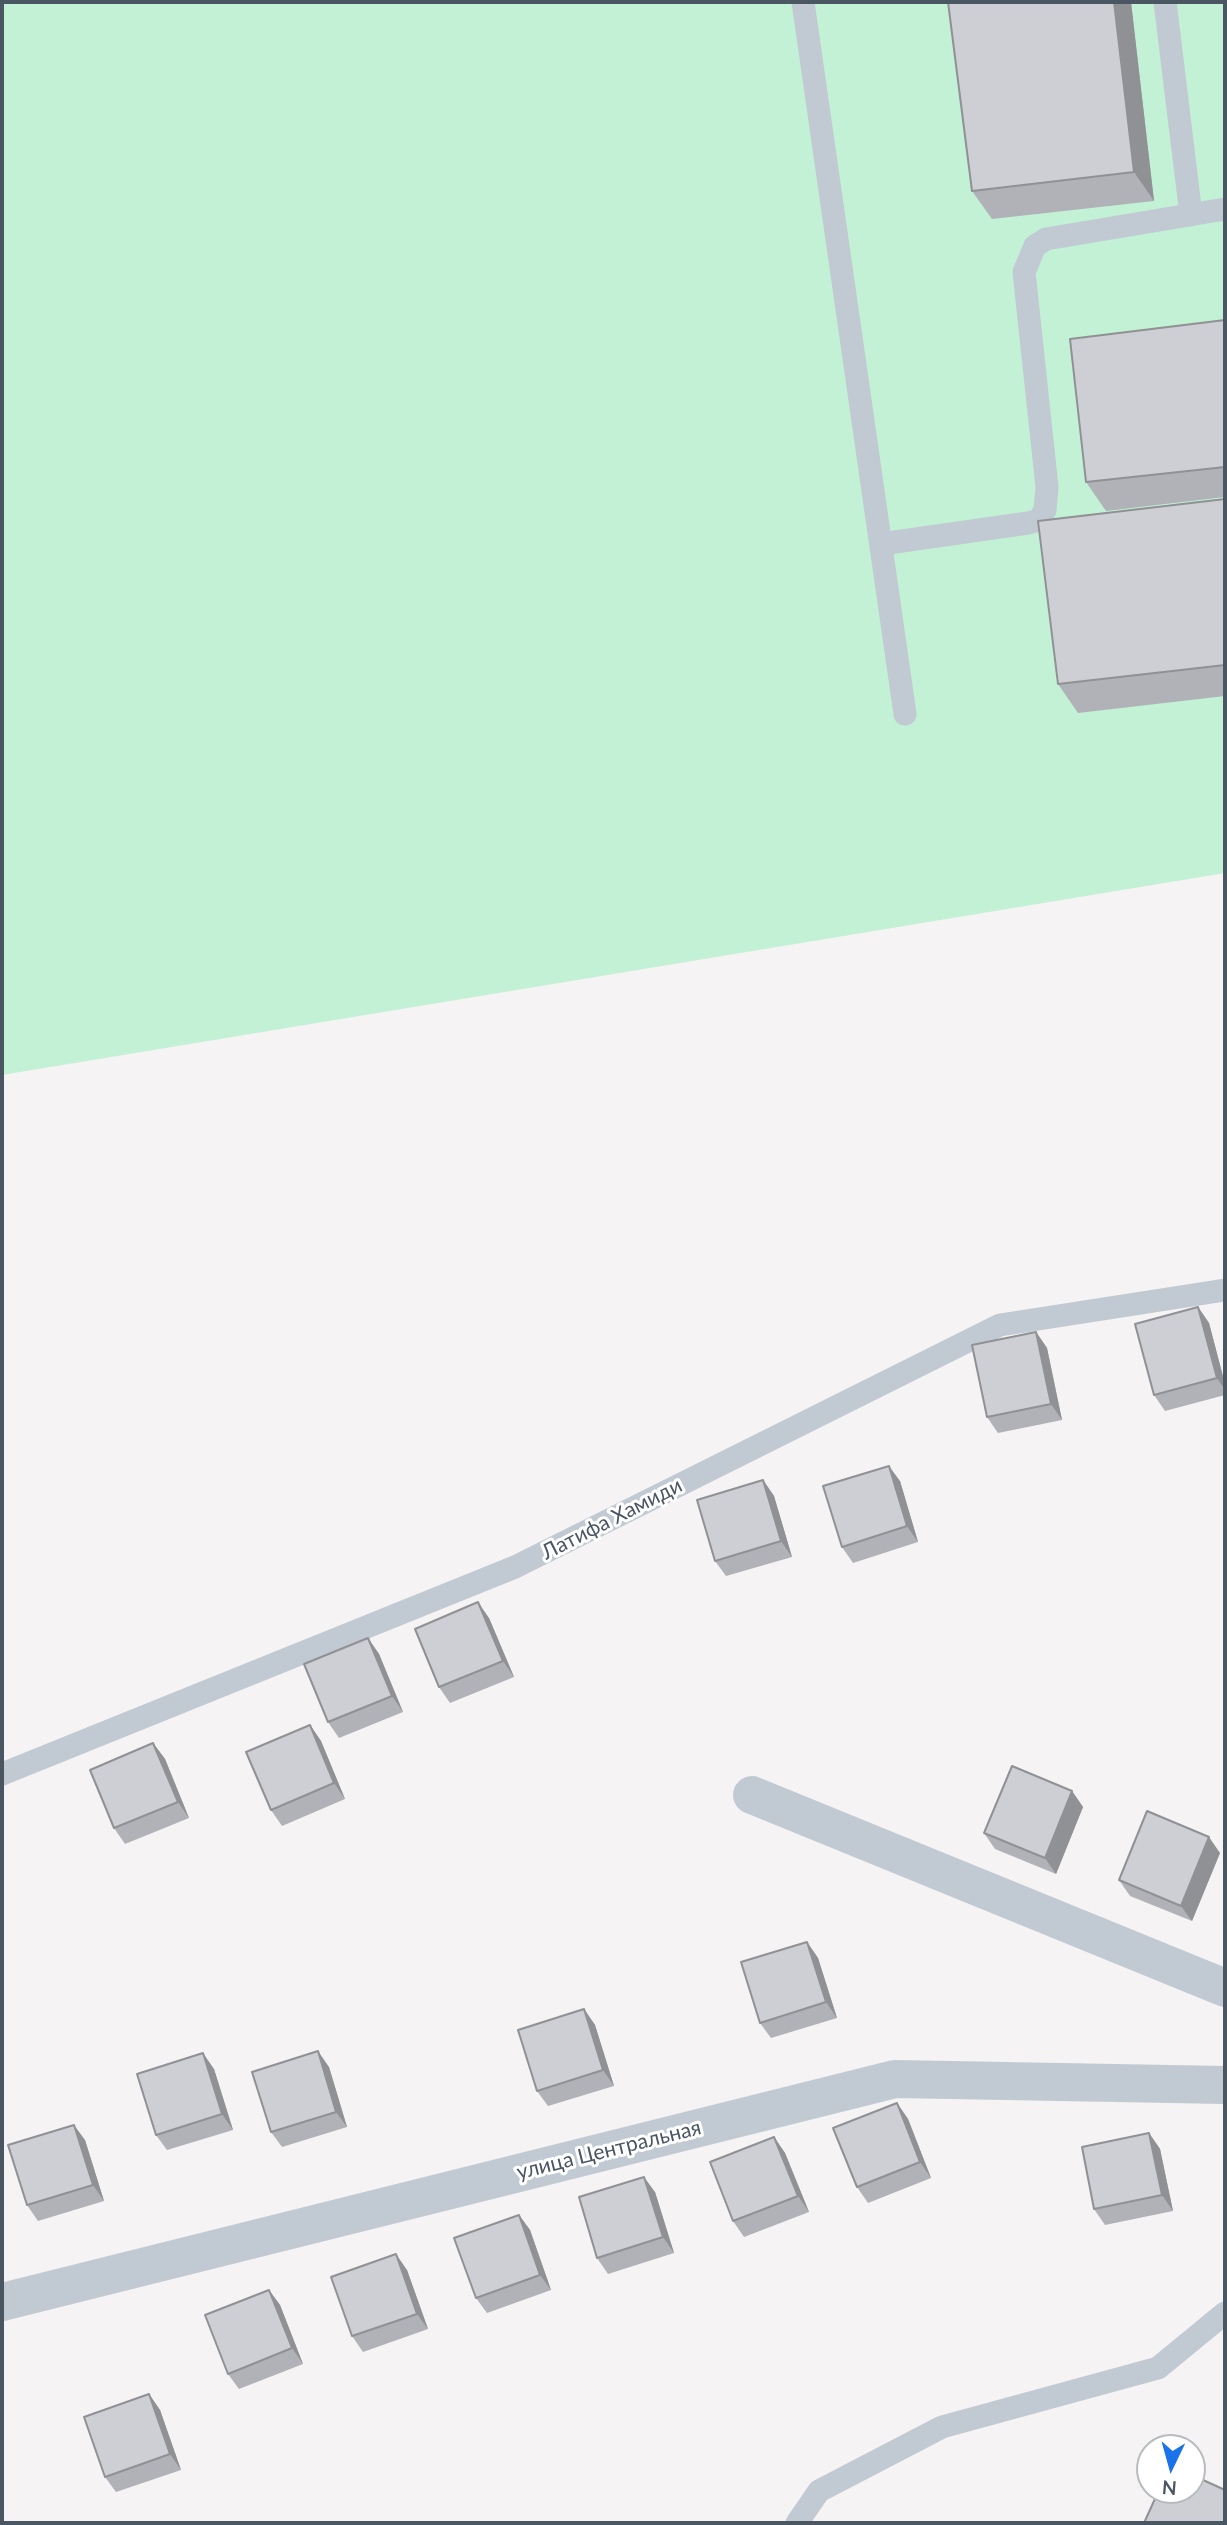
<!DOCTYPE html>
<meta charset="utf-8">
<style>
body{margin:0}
#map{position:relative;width:1227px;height:2525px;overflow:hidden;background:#f5f3f3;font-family:Lato,sans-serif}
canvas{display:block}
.frame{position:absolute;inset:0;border:4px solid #4a5661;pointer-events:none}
.north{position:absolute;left:1136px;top:2434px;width:70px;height:70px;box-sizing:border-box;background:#fff;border:2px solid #b7bbc0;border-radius:50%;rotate:185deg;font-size:19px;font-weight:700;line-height:28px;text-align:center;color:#4a5661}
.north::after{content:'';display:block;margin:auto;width:24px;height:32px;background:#1a73e8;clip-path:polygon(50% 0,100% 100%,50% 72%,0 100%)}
</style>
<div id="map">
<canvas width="1227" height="2525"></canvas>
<div class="frame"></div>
<div class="north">N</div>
</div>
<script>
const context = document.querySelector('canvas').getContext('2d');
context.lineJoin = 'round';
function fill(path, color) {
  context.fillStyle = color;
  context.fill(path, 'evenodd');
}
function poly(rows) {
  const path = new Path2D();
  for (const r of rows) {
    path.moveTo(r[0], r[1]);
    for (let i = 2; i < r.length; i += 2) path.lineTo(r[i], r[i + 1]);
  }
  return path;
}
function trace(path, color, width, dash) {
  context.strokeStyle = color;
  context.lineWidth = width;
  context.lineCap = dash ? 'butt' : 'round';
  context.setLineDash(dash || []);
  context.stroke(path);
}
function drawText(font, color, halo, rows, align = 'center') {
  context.font = font + ' Lato,sans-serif';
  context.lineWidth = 6;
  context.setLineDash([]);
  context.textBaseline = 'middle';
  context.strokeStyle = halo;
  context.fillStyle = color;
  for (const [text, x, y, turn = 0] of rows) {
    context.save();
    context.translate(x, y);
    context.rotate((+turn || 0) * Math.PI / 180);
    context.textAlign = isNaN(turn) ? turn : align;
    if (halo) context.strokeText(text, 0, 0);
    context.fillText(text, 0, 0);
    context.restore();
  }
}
fill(poly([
 [2,2,1225,2,1225,873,2,1075]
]), '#c3f1d5');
trace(poly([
 [803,2,905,714],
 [1165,2,1191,215],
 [881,544,1028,523,1039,520,1045,510,1047,487,1024,272,1035,246,1046,239,1225,209],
 [2,1774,515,1567,1000,1325,1225,1290],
 [797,2523,819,2491,942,2427,1158,2368,1225,2313]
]), '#c1cad2', 23);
trace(poly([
 [752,1795,1225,1988],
 [2,2302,895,2079,1225,2085]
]), '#c1cad2', 38);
fill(poly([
 [948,2,1131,2,1154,201,992,219,972,191],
 [1225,320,1225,497,1106,511,1086,482],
 [1225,499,1225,696,1078,713,1058,684],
 [1198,1307,1209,1323,1225,1384,1225,1395,1165,1411,1154,1395],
 [1036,1332,1047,1348,1062,1420,998,1433,987,1417],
 [763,1480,774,1496,792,1557,726,1576,715,1561],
 [900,1481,918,1542,853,1563,842,1547],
 [489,1618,514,1677,450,1703,439,1687],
 [368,1638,379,1654,403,1712,339,1738,328,1722],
 [310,1725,321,1741,345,1799,282,1826,271,1810],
 [153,1743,165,1759,189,1818,125,1844,114,1828],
 [1072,1791,1083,1807,1056,1874,995,1849,984,1833],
 [1220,1853,1192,1921,1130,1896,1119,1880],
 [807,1942,818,1958,837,2018,771,2038,760,2023],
 [584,2009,595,2025,614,2086,548,2106,537,2091],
 [329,2067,347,2127,282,2147,271,2132],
 [214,2069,233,2130,167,2150,156,2135],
 [897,2103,908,2119,931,2178,868,2203,857,2187],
 [1149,2133,1160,2149,1173,2211,1105,2225,1094,2209],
 [774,2137,785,2153,809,2212,744,2237,733,2221],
 [85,2140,104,2201,38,2221,27,2205],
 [655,2192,674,2253,608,2274,597,2258],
 [519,2215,530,2230,551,2290,487,2313,476,2298],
 [407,2270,428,2329,363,2352,352,2336],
 [269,2290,280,2305,303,2364,239,2389,228,2374],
 [149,2394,160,2410,181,2470,116,2492,105,2477]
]), '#b0b2b7');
fill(poly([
 [1114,2,1131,2,1154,201,1134,172],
 [1198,1307,1209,1323,1225,1384,1225,1390,1217,1378],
 [1036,1332,1047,1348,1062,1420,1051,1404],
 [889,1466,900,1481,918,1542,907,1526],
 [763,1480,774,1496,792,1557,781,1541],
 [478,1602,489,1618,514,1677,503,1661],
 [368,1638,379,1654,403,1712,392,1696],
 [310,1725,321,1741,345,1799,334,1783],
 [153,1743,165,1759,189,1818,178,1802],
 [1072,1791,1083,1807,1056,1874,1045,1858],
 [1209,1837,1220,1853,1192,1921,1181,1906],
 [807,1942,818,1958,837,2018,826,2002],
 [584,2009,595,2025,614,2086,603,2070],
 [318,2051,329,2067,347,2127,336,2112],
 [203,2053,214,2069,233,2130,222,2114],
 [897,2103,908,2119,931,2178,920,2162],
 [74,2125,85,2140,104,2201,93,2185],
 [1149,2133,1160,2149,1173,2211,1162,2195],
 [774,2137,785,2153,809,2212,798,2196],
 [644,2177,655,2192,674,2253,663,2237],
 [519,2215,530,2230,551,2290,540,2275],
 [396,2254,407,2270,428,2329,417,2314],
 [269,2290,280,2305,303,2364,292,2348],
 [149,2394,160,2410,181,2470,170,2454]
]), '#909195');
const building = poly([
 [948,2,1114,2,1134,172,972,191,948,2],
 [1225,320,1225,467,1086,482,1070,339,1225,320],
 [1225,499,1225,665,1058,684,1038,521,1225,499],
 [1198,1307,1217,1378,1154,1395,1135,1324,1198,1307],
 [1036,1332,1051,1404,987,1417,972,1345,1036,1332],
 [889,1466,907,1526,842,1547,823,1486,889,1466],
 [763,1480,781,1541,715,1561,697,1500,763,1480],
 [478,1602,503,1661,439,1687,415,1629,478,1602],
 [368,1638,392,1696,328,1722,304,1664,368,1638],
 [310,1725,334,1783,271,1810,246,1752,310,1725],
 [153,1743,178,1802,114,1828,90,1770,153,1743],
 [1012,1766,1072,1791,1045,1858,984,1833,1012,1766],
 [1147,1811,1209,1837,1181,1906,1119,1880,1147,1811],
 [807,1942,826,2002,760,2023,741,1962,807,1942],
 [584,2009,603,2070,537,2091,518,2030,584,2009],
 [318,2051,336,2112,271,2132,252,2072,318,2051],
 [203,2053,222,2114,156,2135,137,2074,203,2053],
 [897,2103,920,2162,857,2187,833,2128,897,2103],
 [74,2125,93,2185,27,2205,8,2145,74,2125],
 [1149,2133,1162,2195,1094,2209,1082,2147,1149,2133],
 [774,2137,798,2196,733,2221,710,2162,774,2137],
 [644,2177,663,2237,597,2258,579,2197,644,2177],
 [519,2215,540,2275,476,2298,454,2238,519,2215],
 [396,2254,417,2314,352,2336,331,2277,396,2254],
 [269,2290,292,2348,228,2374,205,2315,269,2290],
 [149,2394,170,2454,105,2477,84,2417,149,2394],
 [1192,2475,1225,2490,1225,2523,1144,2523,1159,2490,1192,2490,1192,2475]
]);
fill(building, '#cdcfd5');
trace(building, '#909195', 2);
drawText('21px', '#4a5661', '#fff', [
 ["Латифа Хамиди",612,1519,-27],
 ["улица Центральная",609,2150,-14]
]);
</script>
